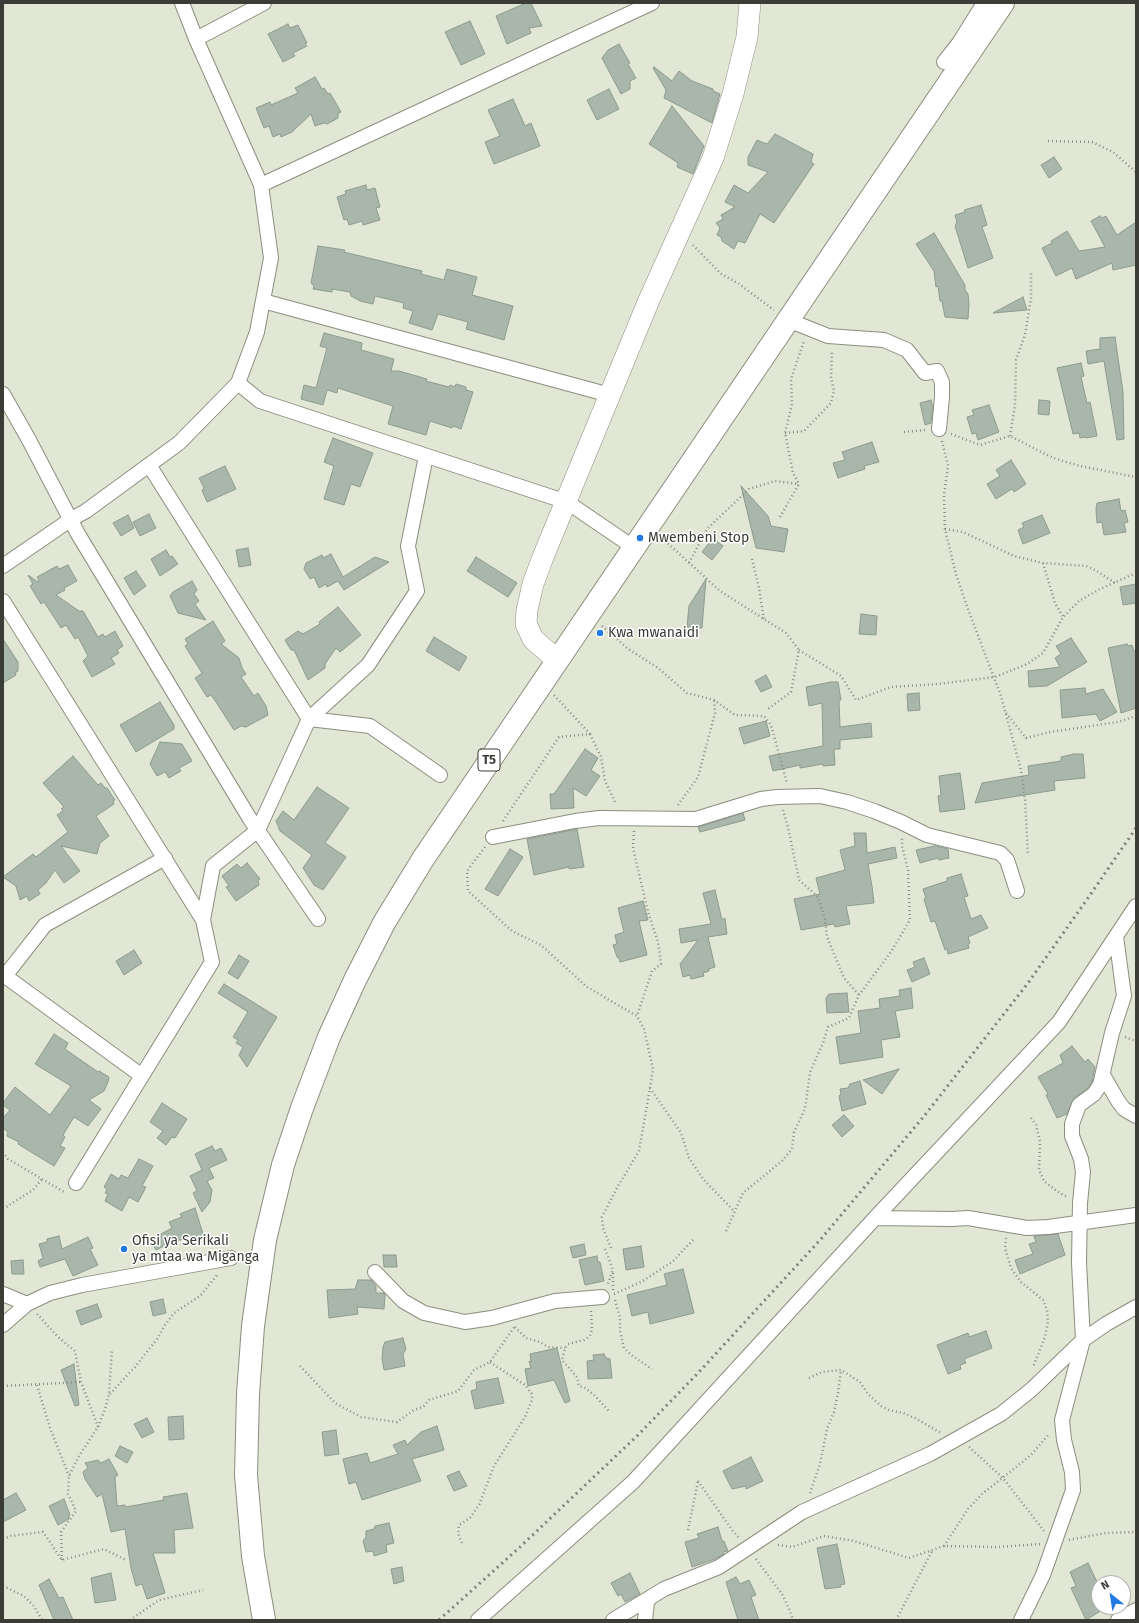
<!DOCTYPE html>
<style>
body{margin:0}
#map{position:relative;width:1139px;height:1623px;overflow:hidden;background:#e1e6d5;font-family:"Fira Sans",sans-serif}
canvas{display:block}
.frame{position:absolute;inset:0;border:4px solid #3a3c35;pointer-events:none}
.north{position:absolute;left:1091px;top:1575px;width:40px;height:40px;box-sizing:border-box;background:#fff;border:1px solid #b0b1ae;border-radius:50%;rotate:330deg;font-size:11px;font-weight:700;line-height:16px;text-align:center;color:#3a3c35}
.north::after{content:'';display:block;margin:auto;width:14px;height:18px;background:#227be5;clip-path:polygon(50% 0,100% 100%,50% 72%,0 100%)}
</style>
<div id="map">
<canvas width="1139" height="1623"></canvas>
<div class="frame"></div>
<div class="north">N</div>
</div>
<script>
const context = document.querySelector('canvas').getContext('2d');
context.lineJoin = 'round';
function fill(path, color) {
  context.fillStyle = color;
  context.fill(path, 'evenodd');
}
function poly(rows) {
  const path = new Path2D();
  for (const r of rows) {
    path.moveTo(r[0], r[1]);
    for (let i = 2; i < r.length; i += 2) path.lineTo(r[i], r[i + 1]);
  }
  return path;
}
function trace(path, color, width, dash) {
  context.strokeStyle = color;
  context.lineWidth = width;
  context.lineCap = dash ? 'butt' : 'round';
  context.setLineDash(dash || []);
  context.stroke(path);
}
function drawText(font, color, halo, rows, align = 'center') {
  context.font = font + ' "Fira Sans",sans-serif';
  context.lineWidth = 3;
  context.setLineDash([]);
  context.textBaseline = 'middle';
  context.strokeStyle = halo;
  context.fillStyle = color;
  for (const [text, x, y, turn = 0] of rows) {
    context.save();
    context.translate(x, y);
    context.rotate((+turn || 0) * Math.PI / 180);
    context.textAlign = isNaN(turn) ? turn : align;
    if (halo) context.strokeText(text, 0, 0);
    context.fillText(text, 0, 0);
    context.restore();
  }
}
const building = poly([
 [526,3,531,3,542,26,529,28,531,33,507,44,496,16,526,3],
 [470,21,485,54,461,65,445,32,470,21],
 [288,24,290,28,298,25,307,43,305,44,307,46,293,53,295,56,283,62,268,34,288,24],
 [619,44,630,63,628,64,636,78,630,81,630,89,621,94,602,58,608,50,619,44],
 [654,67,672,81,679,71,692,81,713,89,713,91,720,94,712,123,664,98,666,90,653,68,654,67],
 [315,77,322,89,324,88,328,94,330,93,341,112,338,114,338,118,327,124,324,123,315,126,311,114,292,132,281,137,280,134,273,137,269,126,264,128,256,108,270,102,271,105,298,93,295,88,315,77],
 [609,89,619,109,597,120,587,100,609,89],
 [513,99,525,126,531,123,540,146,494,164,485,142,500,136,488,110,513,99],
 [672,106,704,146,693,174,677,167,678,163,649,144,672,106],
 [775,134,813,154,811,162,814,164,774,223,760,214,745,243,738,241,734,249,722,241,721,237,717,235,720,228,716,223,723,219,721,215,735,207,725,202,734,185,748,193,768,172,748,165,748,157,757,140,767,144,775,134],
 [1054,157,1062,169,1049,178,1041,165,1054,157],
 [366,185,367,190,375,188,380,207,376,208,380,220,363,225,362,221,349,225,347,219,344,220,337,197,346,194,345,191,366,185],
 [981,205,987,225,982,227,993,258,968,268,955,226,957,222,955,215,965,212,964,210,981,205],
 [1100,216,1102,218,1106,216,1117,235,1136,222,1136,265,1113,270,1112,263,1076,279,1072,268,1056,276,1042,248,1052,243,1051,241,1067,231,1079,251,1105,247,1091,221,1100,216],
 [934,233,965,285,965,290,968,294,969,304,968,319,945,317,942,301,940,301,938,286,936,287,934,271,916,244,934,233],
 [318,246,345,250,344,252,422,271,421,274,444,280,447,269,477,277,472,295,513,306,504,340,466,329,468,322,438,314,432,330,409,323,413,311,403,308,404,303,375,296,373,304,360,301,351,296,350,292,332,289,332,292,313,289,314,286,311,283,318,246],
 [1023,297,1027,310,993,313,1023,297],
 [324,333,362,343,361,350,394,359,391,371,399,371,427,379,426,381,449,387,450,385,455,387,456,384,466,387,466,390,473,392,461,429,453,426,452,428,430,421,426,435,388,424,393,406,338,388,337,393,327,390,323,405,301,399,304,385,316,388,327,348,320,346,324,333],
 [1115,337,1123,392,1124,439,1117,440,1104,361,1088,364,1086,351,1100,349,1100,338,1115,337],
 [1081,363,1084,376,1081,377,1087,403,1090,402,1097,436,1086,438,1085,437,1080,438,1079,433,1073,434,1057,368,1081,363],
 [931,400,933,407,931,423,925,425,920,403,931,400],
 [1039,400,1050,401,1049,415,1038,414,1039,400],
 [989,405,999,432,978,440,976,433,972,434,967,417,974,415,972,410,989,405],
 [333,438,373,453,360,487,351,484,344,505,324,499,334,466,324,462,333,438],
 [872,442,879,462,864,466,865,469,838,478,833,463,845,460,842,452,872,442],
 [1011,460,1026,484,1014,492,1012,489,996,499,987,484,1000,476,996,470,1011,460],
 [225,466,236,489,207,502,202,490,204,488,199,478,225,466],
 [741,486,768,516,771,526,788,529,784,552,756,548,741,486],
 [1119,499,1121,511,1125,510,1128,522,1124,523,1126,532,1104,535,1102,522,1097,523,1096,509,1097,503,1119,499],
 [149,514,156,528,140,536,133,522,149,514],
 [128,515,134,528,121,536,113,523,128,515],
 [1042,515,1050,533,1023,544,1018,530,1024,527,1022,523,1042,515],
 [713,538,723,546,712,560,702,552,713,538],
 [248,548,251,565,239,567,236,550,248,548],
 [166,550,170,557,172,556,178,564,160,576,151,559,166,550],
 [331,554,343,577,375,557,389,562,344,590,338,581,327,587,326,584,319,588,314,577,310,579,304,569,306,563,322,555,323,558,331,554],
 [476,557,517,583,508,597,467,571,476,557],
 [68,565,77,581,64,588,65,590,56,595,79,611,83,611,98,637,103,634,105,637,115,631,123,646,117,650,119,653,111,658,115,664,92,677,83,661,88,656,78,637,75,639,66,625,61,628,44,602,41,604,30,586,33,584,28,575,38,582,39,581,37,577,57,566,59,569,68,565],
 [136,571,146,586,134,595,124,578,136,571],
 [706,579,702,628,687,627,689,606,706,579],
 [192,581,197,590,194,594,199,601,195,604,206,620,178,613,170,596,173,592,192,581],
 [1136,584,1136,603,1123,605,1120,587,1136,584],
 [338,607,361,635,340,652,336,648,325,664,325,668,308,680,294,650,291,650,285,640,298,631,303,634,320,624,319,622,338,607],
 [861,614,877,616,876,635,859,634,861,614],
 [213,621,225,641,221,644,239,658,242,668,246,674,241,677,254,696,258,693,266,706,268,715,246,727,241,726,234,730,214,699,211,695,207,697,195,678,202,673,185,646,188,644,185,639,213,621],
 [434,637,467,657,459,671,426,651,434,637],
 [1071,638,1087,662,1047,686,1029,687,1028,671,1060,667,1055,658,1061,654,1056,646,1071,638],
 [3,639,18,662,18,671,15,673,16,675,3,683,3,639],
 [1127,644,1128,646,1132,645,1134,651,1136,652,1136,708,1121,713,1108,648,1127,644],
 [766,675,772,687,761,692,755,681,766,675],
 [831,682,838,682,841,700,839,700,840,727,871,723,872,737,840,740,840,749,834,749,835,765,823,766,823,764,800,768,800,765,773,771,769,756,823,746,822,703,809,706,806,687,831,682],
 [1085,688,1086,694,1103,689,1117,712,1100,721,1096,714,1062,718,1060,690,1085,688],
 [919,693,920,710,908,711,907,694,919,693],
 [160,702,174,725,174,729,136,752,120,725,160,702],
 [766,721,770,736,744,744,739,728,766,721],
 [160,742,182,744,192,761,179,768,181,771,169,778,165,772,157,776,150,764,160,742],
 [585,749,598,758,591,770,600,776,586,796,573,788,574,808,551,809,550,794,554,794,585,749],
 [1074,754,1083,754,1085,778,1054,781,1055,790,975,803,982,783,1029,775,1028,766,1061,761,1061,757,1074,754],
 [73,756,98,785,101,783,105,788,107,788,115,800,113,801,114,804,96,816,109,836,100,843,97,854,61,846,80,871,64,883,55,870,46,883,38,890,40,894,29,901,27,896,20,900,16,886,3,877,33,854,36,857,68,832,57,815,63,811,61,809,64,807,43,783,73,756],
 [960,773,965,809,940,812,938,796,941,795,939,776,960,773],
 [317,787,349,808,325,843,346,857,323,890,314,885,303,868,312,855,280,831,276,821,283,811,294,820,317,787],
 [743,813,745,820,700,832,698,827,743,813],
 [577,829,584,867,569,869,569,867,534,875,527,839,577,829],
 [854,833,866,833,867,853,895,847,897,858,868,864,872,886,874,903,846,906,850,924,835,927,834,924,801,930,794,899,820,894,816,878,845,870,840,850,855,846,854,833],
 [935,846,948,849,949,858,939,860,938,858,920,863,916,850,935,846],
 [510,849,523,857,498,896,485,889,510,849],
 [247,863,260,879,258,880,259,885,236,901,226,887,229,886,222,876,237,864,241,868,247,863],
 [961,874,968,896,964,897,971,919,981,915,988,928,968,937,970,943,968,944,969,948,948,954,947,949,945,950,935,921,931,922,924,899,926,898,923,889,947,881,947,878,961,874],
 [715,890,722,920,725,918,727,934,708,937,715,967,709,969,709,971,703,973,704,976,691,979,690,975,683,977,680,964,698,940,681,943,679,929,711,924,703,893,715,890],
 [643,901,648,920,639,921,647,955,620,962,619,958,617,957,613,945,617,944,615,935,624,932,618,908,643,901],
 [134,950,142,963,124,975,116,961,134,950],
 [239,955,249,961,238,979,228,973,239,955],
 [924,958,930,974,912,982,907,970,915,967,913,962,924,958],
 [224,984,277,1017,247,1067,239,1055,243,1047,236,1043,238,1040,233,1037,248,1012,218,993,224,984],
 [911,988,913,1008,895,1011,900,1037,881,1040,883,1057,840,1064,836,1037,861,1033,858,1011,880,1008,879,999,900,996,899,990,911,988],
 [847,993,849,1012,827,1013,826,998,829,994,847,993],
 [54,1034,68,1043,65,1049,98,1072,99,1071,109,1077,108,1082,104,1091,89,1100,101,1109,88,1126,74,1117,63,1135,65,1137,60,1146,65,1148,54,1166,18,1144,19,1142,7,1136,8,1132,3,1128,3,1118,10,1110,3,1105,3,1103,15,1087,50,1115,71,1086,35,1064,54,1034],
 [1072,1046,1085,1062,1088,1059,1095,1067,1092,1082,1088,1088,1074,1098,1067,1114,1057,1118,1046,1095,1048,1094,1038,1077,1063,1063,1060,1055,1072,1046],
 [899,1069,882,1094,863,1080,899,1069],
 [860,1081,866,1104,842,1111,839,1096,841,1094,840,1089,848,1088,850,1084,860,1081],
 [162,1103,187,1119,175,1138,172,1137,166,1145,157,1138,163,1131,150,1122,162,1103],
 [844,1115,854,1126,842,1137,832,1125,844,1115],
 [212,1146,215,1151,221,1148,227,1160,209,1168,214,1178,207,1181,212,1190,210,1202,202,1212,193,1193,197,1191,190,1176,202,1170,195,1154,212,1146],
 [139,1159,153,1166,142,1186,146,1187,138,1202,129,1197,122,1211,105,1201,108,1194,105,1193,107,1189,104,1187,111,1174,119,1179,121,1175,128,1178,139,1159],
 [195,1208,204,1237,193,1241,191,1236,177,1241,176,1240,156,1250,150,1240,172,1228,169,1222,182,1217,180,1214,195,1208],
 [1058,1234,1065,1255,1020,1274,1015,1260,1033,1254,1029,1244,1036,1242,1034,1236,1058,1234],
 [59,1236,62,1249,88,1237,93,1248,90,1249,98,1265,73,1276,65,1259,40,1267,38,1261,43,1258,39,1244,47,1242,47,1239,59,1236],
 [584,1244,586,1255,573,1258,570,1247,584,1244],
 [641,1246,644,1267,626,1270,623,1249,641,1246],
 [383,1255,396,1255,397,1267,384,1267,383,1255],
 [597,1256,598,1262,600,1262,604,1281,585,1285,579,1260,597,1256],
 [23,1260,24,1274,12,1274,11,1261,23,1260],
 [683,1269,694,1313,650,1324,648,1312,632,1316,627,1295,667,1285,664,1274,683,1269],
 [358,1280,371,1280,376,1286,376,1293,384,1293,385,1295,384,1309,357,1307,358,1314,329,1318,327,1290,355,1289,358,1280],
 [163,1299,166,1313,153,1316,150,1302,163,1299],
 [97,1304,102,1317,81,1325,76,1311,97,1304],
 [986,1331,992,1348,964,1359,966,1363,960,1365,961,1369,948,1374,937,1345,968,1333,969,1337,986,1331],
 [403,1338,406,1349,403,1354,405,1366,384,1370,382,1359,383,1347,385,1342,403,1338],
 [557,1348,570,1401,565,1403,554,1380,528,1386,525,1369,531,1368,529,1361,531,1362,530,1354,557,1348],
 [604,1354,606,1358,610,1359,612,1378,588,1379,587,1361,594,1360,593,1355,604,1354],
 [74,1364,79,1405,75,1406,61,1370,74,1364],
 [498,1378,504,1403,475,1409,471,1391,477,1389,476,1382,498,1378],
 [183,1416,184,1439,169,1440,168,1417,183,1416],
 [147,1418,154,1432,142,1438,134,1424,147,1418],
 [437,1426,444,1450,412,1459,421,1481,362,1500,356,1482,349,1484,343,1459,367,1453,370,1463,398,1454,393,1445,405,1440,407,1445,421,1432,437,1426],
 [336,1430,339,1454,325,1456,322,1432,336,1430],
 [120,1446,133,1452,127,1463,115,1456,120,1446],
 [751,1457,763,1481,746,1489,746,1486,732,1489,723,1471,751,1457],
 [109,1459,118,1475,115,1477,117,1506,125,1505,126,1507,164,1500,163,1497,187,1493,193,1528,174,1530,175,1553,153,1553,165,1593,147,1599,142,1584,136,1586,131,1568,125,1529,111,1532,102,1494,97,1497,85,1479,83,1472,88,1468,85,1463,98,1460,101,1463,109,1459],
 [459,1471,467,1486,454,1491,447,1476,459,1471],
 [16,1493,26,1510,3,1522,3,1500,16,1493],
 [64,1499,70,1515,69,1516,69,1519,58,1525,49,1506,64,1499],
 [389,1523,394,1543,386,1545,387,1552,374,1556,373,1551,366,1552,363,1541,366,1537,366,1531,374,1529,375,1526,389,1523],
 [718,1527,722,1541,724,1541,728,1551,723,1552,724,1554,715,1559,692,1567,685,1542,699,1538,697,1534,718,1527],
 [837,1544,845,1584,840,1585,841,1587,825,1589,817,1548,837,1544],
 [1088,1563,1099,1586,1099,1612,1086,1620,1071,1588,1076,1586,1070,1572,1088,1563],
 [402,1567,404,1581,394,1584,391,1569,402,1567],
 [111,1573,116,1600,95,1603,91,1578,111,1573],
 [630,1573,640,1594,625,1602,621,1594,618,1596,611,1583,630,1573],
 [736,1577,740,1584,749,1580,756,1595,751,1597,759,1620,738,1620,726,1582,736,1577],
 [49,1579,59,1598,63,1597,73,1620,54,1620,39,1585,49,1579]
]);
fill(building, '#a8b7aa');
trace(building, '#8d9b8f', 1);
const street = poly([
 [196,39,264,3],
 [944,62,959,43,984,3],
 [261,185,652,3],
 [263,301,610,395],
 [788,320,828,336,884,340,907,350,925,373,937,371,942,382,942,397,939,429],
 [238,383,260,401,567,502,633,547],
 [3,394,29,440,78,534,250,819,318,919],
 [149,465,309,719,370,726,440,775],
 [3,566,70,520,86,511,179,443,238,383,257,332,271,258,261,185,196,39,182,3],
 [3,601,203,920],
 [493,837,575,821,599,818,696,819,761,799,777,797,820,796,847,802,874,811,901,822,927,835,1000,853,1007,860,1017,891],
 [1103,1075,1118,1101,1124,1109,1136,1116],
 [142,1076,5,976,45,925,165,858],
 [76,1183,212,962,203,920,213,866,258,830,309,719,368,665,417,591,408,546,426,456],
 [875,1218,952,1219,968,1218,1027,1228,1048,1227,1136,1215],
 [375,1272,403,1301,424,1313,465,1322,492,1318,555,1301,602,1297],
 [3,1294,27,1304],
 [3,1325,27,1304,50,1293,82,1285,231,1258],
 [478,1620,633,1482,875,1218,1059,1022,1136,906],
 [613,1620,651,1597],
 [645,1620,647,1602,651,1597,664,1589,719,1567,802,1512,930,1454,1001,1414,1031,1390,1083,1340,1106,1324,1136,1307],
 [1021,1620,1043,1575,1073,1490,1072,1472,1064,1440,1062,1420,1083,1340,1079,1263,1080,1203,1083,1172,1081,1159,1072,1136,1072,1124,1079,1105,1094,1094,1100,1085,1112,1033,1124,996,1116,936],
 [1118,1620,1136,1610]
]);
const secondary = poly([
 [557,660,533,639,526,624,527,610,533,584,543,557,649,300,713,158,733,94,747,37,750,3]
]);
const highway = poly([
 [264,1620,253,1556,246,1475,248,1394,253,1326,265,1240,283,1165,302,1108,329,1037,355,980,384,923,423,859,1003,3]
]);
trace(street, '#8a8f7f', 16);
trace(secondary, '#8a8f7f', 22);
trace(highway, '#8a8f7f', 24);
trace(poly([
 [1048,141,1092,142,1113,152,1136,172],
 [693,245,720,273,739,284,774,310],
 [904,432,925,430],
 [785,433,804,431,831,403,834,391,831,377,832,350],
 [951,434,980,445,1010,436,1053,458,1080,466,1136,477],
 [1010,436,1015,405,1016,360,1025,335,1031,298,1031,272],
 [942,441,948,466,944,495,945,529,956,574,969,612,1001,696,1021,770,1025,800,1028,855],
 [780,517,799,484,793,473,785,433,792,404,791,379,804,341],
 [945,529,963,532,1014,556,1043,563,1086,566,1097,571,1115,583],
 [662,538,720,591,786,633,799,650,791,692,768,709],
 [752,559,759,588,764,620],
 [689,563,707,529,749,489,775,481,799,484],
 [1043,563,1055,603,1063,617],
 [602,626,627,648,658,668,687,693,714,700,735,715,764,716,771,725,787,783],
 [799,650,841,676,856,700,891,687,938,684,995,677,1027,664,1043,653,1063,617,1079,601,1100,589,1136,573],
 [1006,713,1026,738,1050,732,1118,722,1136,716],
 [590,734,601,757,605,781,616,804],
 [678,805,698,777,715,713,714,700],
 [783,810,788,827,799,880,818,897,825,919,827,937,844,978,859,995],
 [503,821,559,737,590,734,554,695],
 [634,831,633,848,648,912,658,942,661,964,652,971,637,1016],
 [485,847,467,871,468,891,512,931,541,945,587,987,637,1016,644,1029,653,1069,649,1094,639,1151,617,1188,602,1217,603,1228,611,1248],
 [1125,1037,1136,1041],
 [650,1088,681,1133,689,1158,703,1179,734,1211],
 [1031,1118,1036,1125,1040,1142,1039,1170,1044,1181,1058,1192,1067,1197],
 [3,1152,8,1159,64,1192],
 [3,1209,33,1190,42,1179],
 [726,1231,743,1193,782,1161,792,1149,794,1132,805,1109,810,1072,823,1043,828,1027,849,1018,859,995,891,952,910,920,908,870,902,846,902,836],
 [1006,1238,1005,1248,1011,1268,1021,1282,1043,1300,1047,1310,1048,1321,1045,1337,1033,1367],
 [605,1249,613,1270,607,1286],
 [613,1273,613,1290],
 [614,1294,641,1282,672,1262,695,1238],
 [615,1300,620,1318,620,1331,624,1348,631,1355,652,1369],
 [591,1311,592,1329,590,1336,584,1340,568,1344,565,1348,562,1360,577,1377,579,1386,585,1388,594,1395,609,1411],
 [37,1314,58,1337,75,1351,81,1382,98,1427],
 [515,1327,526,1338,540,1342,548,1347,565,1348],
 [300,1366,335,1403,361,1417,397,1422,414,1410,423,1407,429,1400,458,1391,474,1370,490,1362,515,1326],
 [809,1378,822,1372,841,1370,860,1382,868,1394,881,1406,889,1410,903,1413,915,1418,941,1433],
 [37,1385,50,1428,69,1476],
 [3,1386,81,1382],
 [110,1394,135,1367,157,1339,165,1325,174,1313,200,1296,218,1274],
 [969,1447,1003,1478,1044,1531],
 [698,1481,732,1530,739,1538],
 [810,1493,820,1464,827,1429,834,1412,838,1393,841,1370],
 [688,1530,698,1481],
 [3,1539,11,1536,43,1532,62,1560,104,1549,126,1560],
 [1069,1540,1106,1533,1136,1532],
 [462,1543,458,1533,459,1525,470,1518,479,1505,494,1466,525,1417,532,1400,532,1394,525,1385,490,1362],
 [778,1545,792,1547,824,1536,854,1541,909,1558,944,1546,997,1547,1041,1544],
 [944,1546,968,1509,982,1494,1030,1456,1049,1434],
 [756,1559,782,1594,790,1611,793,1620],
 [62,1560,61,1532,76,1511,68,1494,69,1476,79,1456,98,1427,105,1409,109,1394,112,1349],
 [3,1586,24,1596,34,1606,42,1620],
 [130,1620,159,1600,203,1590],
 [896,1620,932,1551]
]), '#8a8d82', 2.5, [1, 3]);
trace(street, '#fff', 14);
trace(secondary, '#fff', 21);
trace(highway, '#fff', 22);
trace(poly([
 [439,1620,520,1547,637,1436,699,1372,821,1239,925,1115,1028,983,1088,898,1136,828]
]), '#808378', 3, [2, 4]);
for (const [x, y, r, color] of [
 [640,538,4,"#227be5"],
 [600,633,4,"#227be5"],
 [124,1249,4,"#227be5"]
]) {
  const dot = new Path2D();
  dot.arc(x, y, r, 0, 2 * Math.PI);
  context.fillStyle = color;
  context.fill(dot);
  trace(dot, '#fff', 1.5);
}
for (const [x, y, w] of [
 [489,760,22]
]) {
  const box = new Path2D();
  box.roundRect(x - w / 2, y - 11, w, 22, 3);
  context.fillStyle = '#fff';
  context.fill(box);
  trace(box, '#3a3c35', 1);
}
drawText('bold 13px', '#3a3c35', null, [
 ["T5",489,760]
]);
drawText('14px', '#3a3c35', '#fff', [
 ["Mwembeni Stop",648,538],
 ["Kwa mwanaidi",608,633],
 ["Ofisi ya Serikali",132,1241],
 ["ya mtaa wa Miganga",132,1257]
], 'left');
</script>
